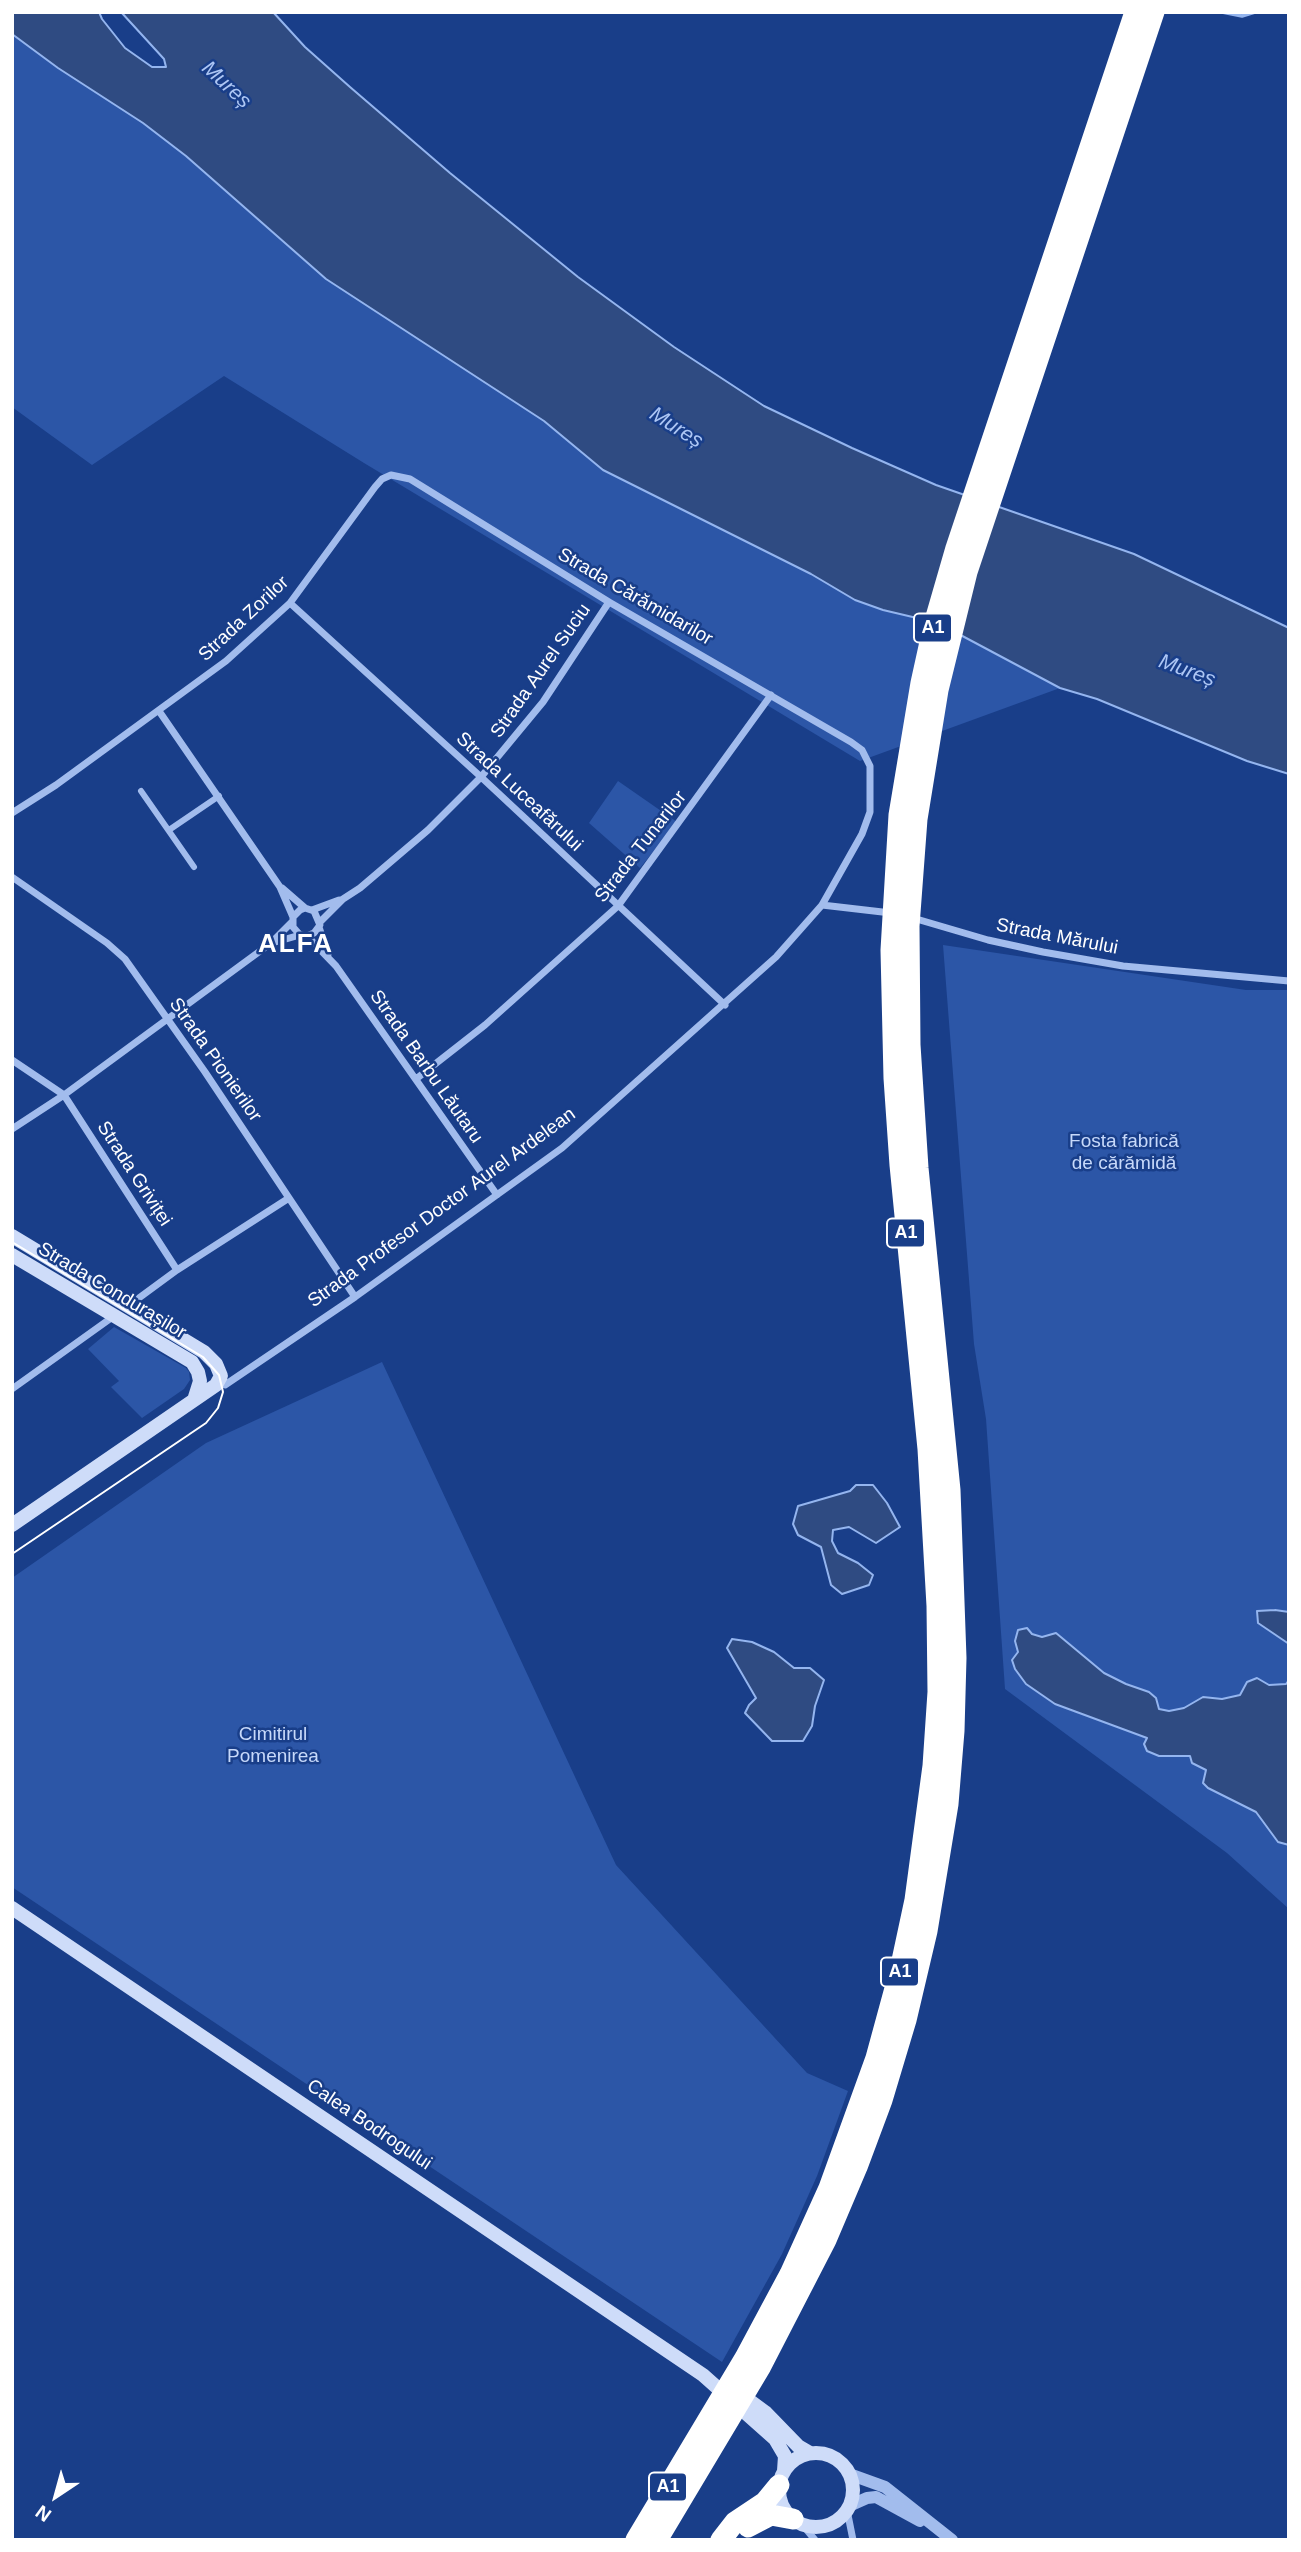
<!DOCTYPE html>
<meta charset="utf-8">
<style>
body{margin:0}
#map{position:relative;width:1301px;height:2552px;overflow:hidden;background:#193e89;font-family:Helvetica,sans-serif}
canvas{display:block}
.frame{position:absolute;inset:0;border:14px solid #fff;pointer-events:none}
.north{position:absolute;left:21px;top:2461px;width:70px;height:70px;-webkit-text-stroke:5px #193e89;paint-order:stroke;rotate:216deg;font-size:19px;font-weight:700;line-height:28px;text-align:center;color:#fff}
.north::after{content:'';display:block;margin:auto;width:24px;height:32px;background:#fff;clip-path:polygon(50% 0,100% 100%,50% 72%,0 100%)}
</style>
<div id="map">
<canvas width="1301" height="2552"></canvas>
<div class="frame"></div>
<div class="north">N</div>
</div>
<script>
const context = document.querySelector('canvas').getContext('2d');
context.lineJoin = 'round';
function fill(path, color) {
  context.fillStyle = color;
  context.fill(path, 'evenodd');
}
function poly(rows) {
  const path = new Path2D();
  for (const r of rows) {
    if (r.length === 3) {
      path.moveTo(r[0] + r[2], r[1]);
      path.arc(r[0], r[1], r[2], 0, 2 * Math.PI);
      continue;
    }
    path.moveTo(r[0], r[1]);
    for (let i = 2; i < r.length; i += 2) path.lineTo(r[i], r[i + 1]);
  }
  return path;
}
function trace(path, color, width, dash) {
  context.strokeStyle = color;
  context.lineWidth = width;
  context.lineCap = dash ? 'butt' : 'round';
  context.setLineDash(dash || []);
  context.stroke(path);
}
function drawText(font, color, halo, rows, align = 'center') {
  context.font = font + ' Helvetica,sans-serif';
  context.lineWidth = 5;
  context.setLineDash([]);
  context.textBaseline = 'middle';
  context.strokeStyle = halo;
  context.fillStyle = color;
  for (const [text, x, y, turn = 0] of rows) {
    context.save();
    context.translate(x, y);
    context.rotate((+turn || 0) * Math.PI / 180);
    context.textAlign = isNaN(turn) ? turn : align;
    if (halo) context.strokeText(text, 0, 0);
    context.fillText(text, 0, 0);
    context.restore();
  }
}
fill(poly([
 [12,34,58,68,143,123,186,156,326,279,544,421,603,470,811,574,855,600,938,623,1060,688,860,761,364,463,224,376,92,465,12,407],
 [618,781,677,822,640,868,589,823],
 [943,945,1246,990,1289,990,1289,1909,1227,1853,1005,1689,986,1419,974,1344],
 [114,1327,186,1368,189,1372,190,1380,184,1389,142,1418,111,1387,119,1381,88,1349],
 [382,1362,616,1865,807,2073,848,2091,817,2176,782,2254,722,2362,12,1887,12,1578,206,1443]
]), '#2c56a7');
const water = poly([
 [12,12,99,12,102,19,125,48,152,67,166,67,164,59,121,12,273,12,305,47,350,87,450,173,578,277,674,347,764,406,852,448,936,485,1134,554,1289,628,1289,774,1247,761,1097,699,1060,688,938,623,883,610,855,600,811,574,603,470,544,421,326,279,186,156,143,123,58,68,12,34,12,12],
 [856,1485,873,1485,887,1503,900,1527,876,1543,849,1527,833,1530,832,1541,838,1553,858,1563,873,1575,869,1585,842,1594,831,1585,821,1547,798,1535,793,1524,798,1506,850,1491,856,1485],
 [1275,1610,1289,1612,1289,1644,1258,1623,1257,1611,1275,1610],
 [1027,1628,1032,1634,1042,1637,1056,1633,1104,1673,1126,1684,1149,1692,1156,1698,1159,1709,1169,1711,1184,1708,1203,1697,1222,1699,1240,1695,1247,1682,1257,1678,1269,1685,1286,1684,1289,1680,1289,1845,1278,1842,1256,1812,1208,1788,1203,1783,1206,1770,1192,1763,1190,1756,1159,1756,1147,1751,1144,1744,1147,1738,1055,1704,1026,1684,1015,1669,1012,1660,1018,1652,1015,1641,1018,1630,1027,1628],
 [732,1639,752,1642,774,1652,794,1668,810,1668,824,1680,815,1706,812,1726,803,1741,772,1741,745,1713,749,1705,756,1698,727,1648,732,1639]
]);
fill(water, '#2f4b82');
trace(water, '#94b5ef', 2);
trace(poly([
 [1222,12,1242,16,1255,12]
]), '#94b5ef', 3.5);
trace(poly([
 [141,791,194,867],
 [169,830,219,796]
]), '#a2bced', 6);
trace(poly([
 [290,603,481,777,725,1005],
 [159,711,280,887,293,917],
 [12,813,56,785,226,661,290,603,375,487,382,479,391,475,410,479,609,602,851,742,862,750,870,766,870,812,862,834,822,905,776,957,562,1148,355,1297,225,1385,218,1383],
 [12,877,107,943,125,959,205,1072,355,1297],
 [282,888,305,908],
 [822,905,891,913],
 [312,910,339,900],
 [913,918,988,940,1043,952,1123,966,1289,981],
 [320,922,343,899,360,888,428,830,481,777,543,702,609,602],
 [319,927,328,954],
 [307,936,336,966,497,1195],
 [272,943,300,935,307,936,314,933,320,925,314,911,305,908,300,910,293,917,293,927,300,935],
 [12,1060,64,1095,177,1270],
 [416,1079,485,1025,618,906,771,695],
 [12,1129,64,1095,271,943,292,922],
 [128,1306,177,1270,289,1198],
 [12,1389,114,1316],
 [847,2510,853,2540],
 [802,2524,815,2540]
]), '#a2bced', 7);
trace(poly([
 [849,2474,885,2487,952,2540],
 [849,2506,867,2498,876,2497,920,2521]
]), '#a2bced', 12);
trace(poly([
 [12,1236,204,1352,216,1364,221,1376,216,1385,12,1525],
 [12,1255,192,1362,198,1372,200,1381,194,1400],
 [12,1908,703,2375,775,2439,785,2456,784,2471],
 [738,2392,765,2412,798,2446,810,2453],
 [816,2490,37]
]), '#cedcf9', 14);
trace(poly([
 [748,2527,771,2515,793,2519],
 [636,2540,745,2358,790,2274,829,2188,876,2058,900,1970,915,1900,933,1766,938,1692,937,1606,928,1449,900,1165,894,1078,891,950,899,815,921,683,934,624,956,548,1135,12],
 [657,2540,761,2366,826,2240,857,2167,882,2100,906,2020,927,1931,948,1804,954,1731,956,1658,950,1490,918,1168,910,1045,909,926,917,819,938,690,967,572,1154,12],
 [721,2540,735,2522,765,2502,779,2485]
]), '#fff', 21);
trace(poly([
 [12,1242,203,1357,219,1375,223,1392,218,1408,206,1423,12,1554]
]), '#fff', 2);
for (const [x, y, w] of [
 [933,628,38],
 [906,1233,38],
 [900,1972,38],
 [668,2487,38]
]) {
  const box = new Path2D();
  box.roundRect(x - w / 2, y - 14.5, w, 29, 5);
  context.fillStyle = '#193e89';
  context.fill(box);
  trace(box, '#fff', 2);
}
drawText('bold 18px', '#fff', null, [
 ["A1",933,628],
 ["A1",906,1233],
 ["A1",900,1972],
 ["A1",668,2487]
]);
drawText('19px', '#fff', '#193e89', [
 ["Strada Cărămidarilor",635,597,30],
 ["Strada Zorilor",244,619,-43],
 ["Strada Aurel Suciu",541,671,-55],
 ["Strada Luceafărului",519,792,43],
 ["Strada Tunarilor",641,847,-52],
 ["Strada Mărului",1057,937,11],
 ["Strada Pionierilor",215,1060,55],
 ["Strada Barbu Lăutaru",426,1067,55],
 ["Strada Griviței",134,1174,57],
 ["Strada Profesor Doctor Aurel Ardelean",442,1208,-36],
 ["Strada Condurașilor",112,1291,31],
 ["Calea Bodrogului",369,2125,34]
]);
drawText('19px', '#c7d9fa', '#193e89', [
 ["Fosta fabrică",1124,1142],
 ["de cărămidă",1124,1164],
 ["Cimitirul",273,1735],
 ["Pomenirea",273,1757]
]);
drawText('italic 21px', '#adc6f4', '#193e89', [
 ["Mureș",226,85,43],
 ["Mureș",676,428,32],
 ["Mureș",1187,671,20]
]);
context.letterSpacing = '2px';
drawText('bold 26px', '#fff', '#193e89', [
 ["ALFA",296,945]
]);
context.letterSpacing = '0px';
</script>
